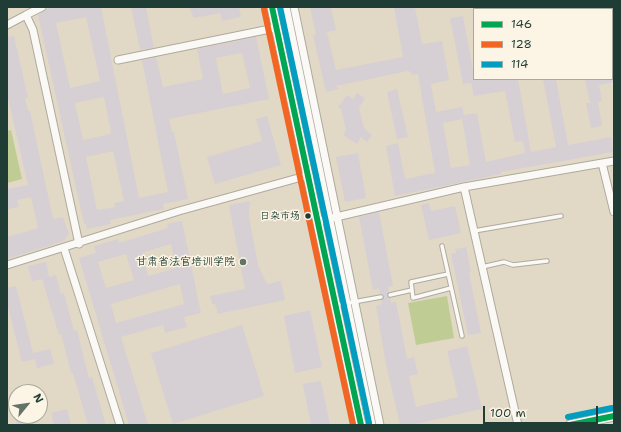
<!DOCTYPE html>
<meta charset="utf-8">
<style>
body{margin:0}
#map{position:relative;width:621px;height:432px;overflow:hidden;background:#e2d8c6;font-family:"Shantell Sans",sans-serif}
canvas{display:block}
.frame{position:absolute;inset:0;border:8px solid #1f3d34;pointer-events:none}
.legend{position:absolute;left:473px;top:8px;width:140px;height:72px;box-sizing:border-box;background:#fcf5e5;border:1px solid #a4ab9e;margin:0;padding:5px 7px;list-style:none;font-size:12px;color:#1f3d34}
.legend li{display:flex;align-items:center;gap:8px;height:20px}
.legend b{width:20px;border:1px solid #a4ab9e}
.north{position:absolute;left:8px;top:384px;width:40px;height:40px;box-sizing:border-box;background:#fcf5e5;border:1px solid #a4ab9e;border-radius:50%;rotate:61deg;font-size:11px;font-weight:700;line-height:16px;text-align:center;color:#1f3d34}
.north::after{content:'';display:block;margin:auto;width:14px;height:18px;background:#637367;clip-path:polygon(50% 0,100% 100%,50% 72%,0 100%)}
.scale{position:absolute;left:483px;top:406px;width:115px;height:18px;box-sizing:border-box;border:2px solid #1f3d34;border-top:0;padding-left:5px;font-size:12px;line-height:14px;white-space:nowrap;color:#1f3d34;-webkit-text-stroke:3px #fcf5e5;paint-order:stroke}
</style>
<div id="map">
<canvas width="621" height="432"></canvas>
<div class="frame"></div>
<ul class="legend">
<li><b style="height:5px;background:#00a651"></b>146</li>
<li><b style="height:5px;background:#f26522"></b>128</li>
<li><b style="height:5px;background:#039ebf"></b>114</li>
</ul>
<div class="north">N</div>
<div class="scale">100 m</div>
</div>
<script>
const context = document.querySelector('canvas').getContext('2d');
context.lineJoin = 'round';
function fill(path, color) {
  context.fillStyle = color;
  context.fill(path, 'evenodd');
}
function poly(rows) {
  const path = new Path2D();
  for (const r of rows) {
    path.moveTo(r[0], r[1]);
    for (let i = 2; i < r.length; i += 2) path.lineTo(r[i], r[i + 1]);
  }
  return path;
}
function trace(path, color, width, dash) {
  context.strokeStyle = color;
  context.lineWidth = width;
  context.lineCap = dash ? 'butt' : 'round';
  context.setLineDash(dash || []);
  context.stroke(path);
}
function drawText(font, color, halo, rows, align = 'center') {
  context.font = font + ' "Shantell Sans","LXGW WenKai TC",sans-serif';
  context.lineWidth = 3;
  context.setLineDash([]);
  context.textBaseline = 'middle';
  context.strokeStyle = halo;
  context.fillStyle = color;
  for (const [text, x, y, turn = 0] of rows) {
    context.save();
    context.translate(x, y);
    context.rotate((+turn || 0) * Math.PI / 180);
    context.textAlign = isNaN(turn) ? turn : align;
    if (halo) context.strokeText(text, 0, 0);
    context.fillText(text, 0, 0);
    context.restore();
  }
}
fill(poly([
 [11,130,22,179,7,183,7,131],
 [447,296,454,338,416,345,408,303]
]), '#bfcd95');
fill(poly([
 [57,7,101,7,139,198,168,192,142,60,156,57,163,87,203,79,197,49,256,37,269,99,169,119,172,132,174,132,188,199,163,204,164,209,110,220,111,224,87,229,86,224,84,224,38,15,46,9],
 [86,17,100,81,70,88,56,23],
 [242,53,250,88,223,94,216,58],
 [104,97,111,132,110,134,83,140,75,103],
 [113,151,124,201,114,203,115,207,97,210,86,157],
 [131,7,146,7,154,48,140,50],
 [189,7,239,7,241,17,222,21,220,13,194,18],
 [310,7,331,7,336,30,327,32,336,70,403,57,394,7,415,7,422,44,442,41,449,80,431,84,436,112,462,107,464,115,477,113,486,162,525,153,523,141,515,142,505,91,474,96,471,83,463,84,450,18,463,16,475,80,518,79,531,152,556,147,543,79,556,79,568,145,611,137,613,152,501,172,501,174,395,196,386,146,398,143,405,179,435,173,418,74,412,75,411,72,408,71,336,86,339,89,326,92,313,35,316,35],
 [462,119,470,165,451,168,443,123],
 [14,36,28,98,25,98,28,111,30,111,53,219,63,217,69,234,64,241,7,259,7,237,38,228,31,197,17,200,19,207,8,209,7,204,7,189,28,185,7,94,7,37],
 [585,79,614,79,614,82,599,85,602,101,598,102,602,126,591,128,586,103,590,103],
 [397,89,408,137,397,139,387,92],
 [357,93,365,98,359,108,364,128,372,135,367,142,361,137,357,144,343,135,346,130,341,109,338,107,347,95,353,99],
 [267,116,281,165,215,184,207,157,262,141,256,119],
 [358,153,366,198,345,202,336,157],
 [250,201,249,217,258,265,267,284,281,281,285,300,218,314,215,304,212,304,210,296,245,289,229,205],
 [429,203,431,211,455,206,461,233,429,240,421,205],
 [379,212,393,286,388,287,389,292,387,295,390,298,391,303,396,302,407,359,414,357,418,374,409,376,416,407,458,397,447,351,467,346,482,409,411,425,400,425,386,364,376,306,382,304,381,300,384,296,380,294,379,288,373,290,359,217],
 [182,221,201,313,184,317,187,327,165,333,163,325,121,337,148,425,129,425,79,258,96,253,94,246,118,239,119,243,168,228,167,224],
 [171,244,176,268,148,276,142,253],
 [126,254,134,280,106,288,98,262],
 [180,284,184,304,116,323,111,304],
 [466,247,471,272,469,273,481,333,468,335,451,254,456,253,455,249],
 [46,262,49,277,56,275,61,294,64,293,74,331,77,330,89,378,92,377,106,425,88,425,73,373,71,373,61,334,59,335,42,279,32,281,28,266],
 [16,286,33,353,50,349,54,364,37,368,35,359,22,362,7,303,7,288],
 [310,310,322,367,295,373,284,316],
 [242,325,264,396,173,424,151,353],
 [321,381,330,425,311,425,303,384],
 [67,409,71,425,54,425,51,413],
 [15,416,29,416,31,425,17,425]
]), '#d6d0d4');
const lane = poly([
 [514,7,515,9],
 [531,7,531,9],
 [549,7,549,9],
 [567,7,568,9],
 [585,7,585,9],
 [603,7,603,9],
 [474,231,561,216],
 [442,246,462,336],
 [482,267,504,262,513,265,547,261],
 [448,274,411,282,413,298,451,288],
 [390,295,412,290],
 [337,305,381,297]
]);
const street = poly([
 [294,7,380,425],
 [26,15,42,7],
 [7,25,26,15,33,30,79,244],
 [118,60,275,28],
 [602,163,614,212],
 [464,187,518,425],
 [319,221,464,187,614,161],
 [64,248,120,425],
 [7,265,179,211,309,175]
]);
const secondary = poly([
 [272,7,361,425],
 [285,7,371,425],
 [570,425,614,416]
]);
trace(lane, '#aeaa9e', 5.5);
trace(street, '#aeaa9e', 9);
trace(secondary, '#aeaa9e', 11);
trace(lane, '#fbf9f6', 3.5);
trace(street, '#fbf9f6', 7);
trace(secondary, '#fbf9f6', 9);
trace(poly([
 [272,7,361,425],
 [570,425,614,416]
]), '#00a651', 6);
trace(poly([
 [264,9,353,425]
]), '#f26522', 6);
trace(poly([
 [280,7,369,423],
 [568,417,612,408]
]), '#039ebf', 6);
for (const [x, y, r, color] of [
 [308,216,3.5,"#1f3d34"],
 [243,262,4,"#637367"]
]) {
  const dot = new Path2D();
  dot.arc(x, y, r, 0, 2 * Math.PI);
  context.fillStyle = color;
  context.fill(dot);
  trace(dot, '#fcf5e5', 1.5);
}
drawText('10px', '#1f3d34', '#fcf5e5', [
 ["日杂市场",300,216]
], 'right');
drawText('11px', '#1f3d34', '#fcf5e5', [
 ["甘肃省法官培训学院",235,262]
], 'right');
</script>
